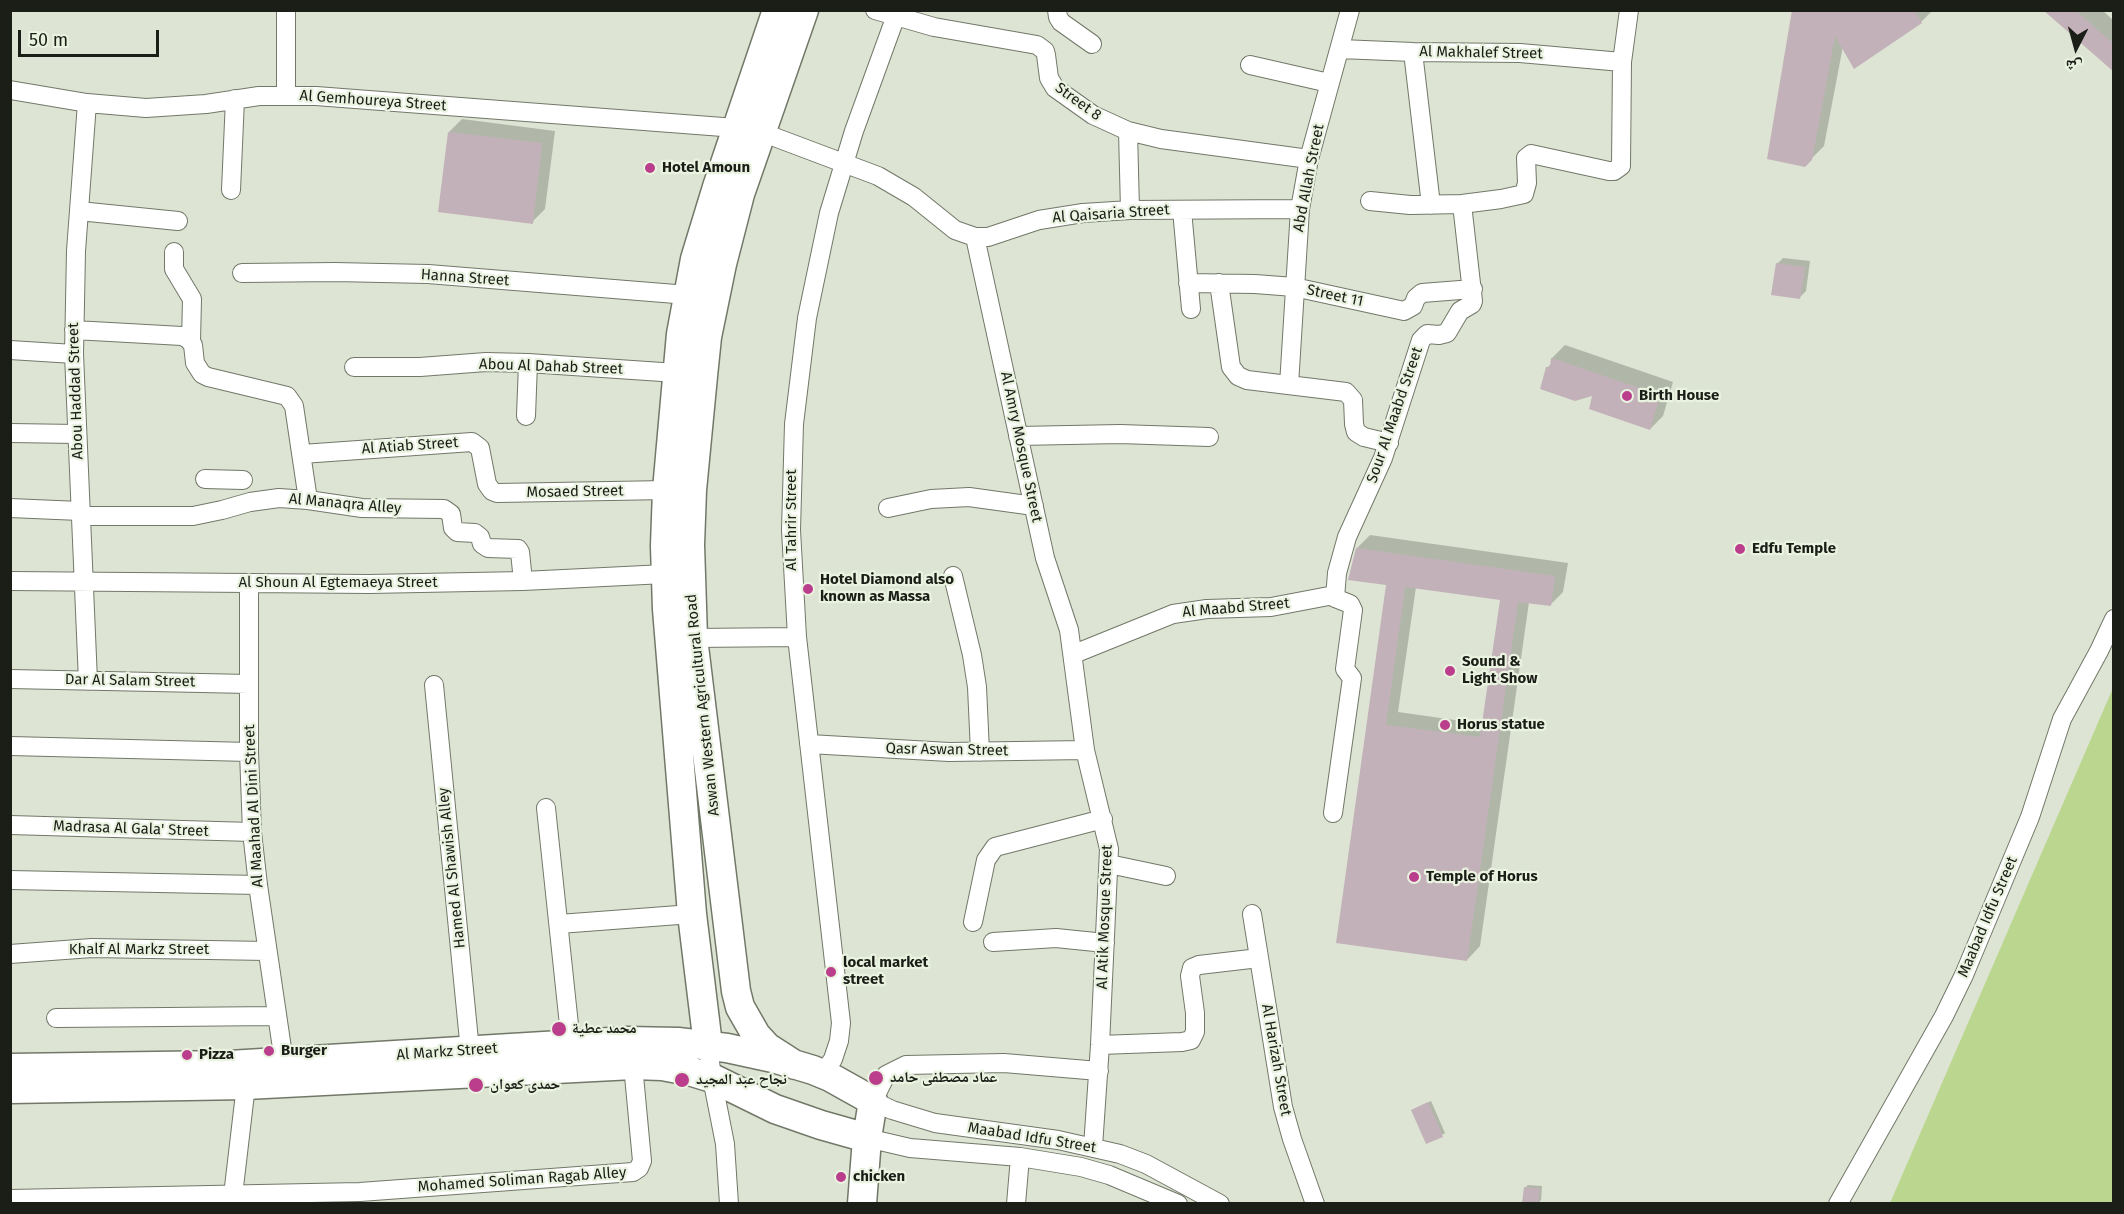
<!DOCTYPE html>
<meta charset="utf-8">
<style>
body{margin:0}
#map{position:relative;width:2124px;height:1214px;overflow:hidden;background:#dde4d3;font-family:"Fira Sans","Noto Naskh Arabic",sans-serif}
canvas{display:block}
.frame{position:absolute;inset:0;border:12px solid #1b1d17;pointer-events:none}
.north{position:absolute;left:2046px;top:18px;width:60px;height:60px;-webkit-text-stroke:4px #eaf2e0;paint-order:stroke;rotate:186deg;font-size:16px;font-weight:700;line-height:24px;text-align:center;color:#1b1d17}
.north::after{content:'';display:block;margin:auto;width:21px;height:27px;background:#1b1d17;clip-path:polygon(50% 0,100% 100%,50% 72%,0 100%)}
.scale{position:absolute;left:18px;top:30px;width:141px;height:27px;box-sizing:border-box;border:3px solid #1b1d17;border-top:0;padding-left:8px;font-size:18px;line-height:21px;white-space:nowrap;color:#1b1d17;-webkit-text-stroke:4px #eaf2e0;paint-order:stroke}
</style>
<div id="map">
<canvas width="2124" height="1214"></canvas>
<div class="frame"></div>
<div class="north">ش</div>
<div class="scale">50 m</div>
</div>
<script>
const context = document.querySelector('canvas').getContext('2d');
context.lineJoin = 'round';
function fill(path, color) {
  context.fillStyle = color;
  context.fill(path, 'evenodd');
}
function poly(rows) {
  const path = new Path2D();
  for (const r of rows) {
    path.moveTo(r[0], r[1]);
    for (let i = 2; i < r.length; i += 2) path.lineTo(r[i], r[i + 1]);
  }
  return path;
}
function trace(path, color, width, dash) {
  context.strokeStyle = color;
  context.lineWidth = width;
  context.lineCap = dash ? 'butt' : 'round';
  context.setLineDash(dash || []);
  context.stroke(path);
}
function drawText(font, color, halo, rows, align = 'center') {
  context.font = font + ' "Fira Sans","Noto Naskh Arabic",sans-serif';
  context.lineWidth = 4.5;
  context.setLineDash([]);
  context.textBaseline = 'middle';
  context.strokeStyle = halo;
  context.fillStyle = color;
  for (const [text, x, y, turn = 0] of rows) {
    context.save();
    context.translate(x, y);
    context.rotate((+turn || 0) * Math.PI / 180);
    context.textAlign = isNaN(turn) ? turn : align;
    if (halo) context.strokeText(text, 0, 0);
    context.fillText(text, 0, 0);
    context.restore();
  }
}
fill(poly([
 [2113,688,2113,1203,1890,1203]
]), '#bbd78f');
fill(poly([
 [1793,10,1933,10,1921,22,1854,67,1843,46,1824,146,1811,159],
 [2046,10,2102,10,2114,21,2114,70],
 [462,119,555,131,545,209,532,222,449,132],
 [1783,258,1810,261,1806,291,1800,297,1777,264],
 [1565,345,1673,382,1663,416,1650,429,1594,393,1548,367,1552,363,1552,358],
 [1370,535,1568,563,1563,592,1550,605,1529,602,1480,946,1467,960,1337,941,1388,584,1357,548],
 [1416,587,1501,599,1483,724,1398,712],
 [1431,1101,1445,1133,1442,1135,1413,1110],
 [1528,1185,1542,1186,1541,1200,1538,1203,1525,1188]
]), '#0003');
fill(poly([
 [1792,10,1914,10,1922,23,1854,69,1835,36,1812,160,1805,167,1767,159],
 [2043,10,2075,10,2114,44,2114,72],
 [448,132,542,143,533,224,438,212],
 [1776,263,1805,267,1800,299,1771,295],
 [1551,358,1660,395,1650,430,1589,409,1592,396,1575,401,1540,389,1546,367,1550,367],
 [1356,548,1555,576,1551,606,1518,602,1467,961,1336,943,1386,585,1348,580],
 [1405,587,1500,600,1480,737,1386,725],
 [1428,1102,1443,1137,1426,1144,1411,1110],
 [1524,1187,1540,1189,1538,1203,1522,1203]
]), '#c3b1ba');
const minor = poly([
 [875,10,934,27,1037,45,1045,51,1046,55,1049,78,1055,88,1093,115,1128,131,1161,139,1309,159],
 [1057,10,1058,17,1061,22,1092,44],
 [1340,49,1413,52,1520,53,1622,62],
 [1413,52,1431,205],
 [1250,65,1329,83],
 [10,90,87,103,146,108,206,104,259,96,316,96,736,128,761,132,878,176,914,197,955,230,975,237,988,237,1039,220,1083,213,1130,210,1300,209],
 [286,96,286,10],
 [87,103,76,251,74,354,88,681],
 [1128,131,1130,210],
 [231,190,235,99],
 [1370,201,1410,205,1462,204],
 [1182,210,1191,309],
 [79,211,178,221],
 [975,237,1045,558,1069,630,1085,750,1109,849,1100,1045,1093,1147],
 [174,252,174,269,192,299,191,341],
 [242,273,335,272,428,274,688,295],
 [1188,283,1255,284,1294,287,1404,311,1413,306,1416,298,1422,293,1473,289],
 [1219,283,1231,367,1238,376,1247,380,1346,392,1353,400,1354,424,1356,432,1364,437,1389,443],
 [74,330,182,336,188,339,193,345,195,363,202,374,208,377,287,396,294,406,308,500],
 [10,350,74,354],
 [354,367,420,367,486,362,528,363,677,373],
 [1289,385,1300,209,1309,159,1350,10],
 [526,416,528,363],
 [10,433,77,434],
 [1018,436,1120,434,1209,437],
 [302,454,472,442,480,448,487,484,492,491,497,493,667,490],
 [205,479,243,480],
 [10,508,80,511],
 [888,508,931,499,969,497,1034,506],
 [81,516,193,516,222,510,250,502,279,498,308,500,362,508,444,509,451,514,453,528,457,532,475,533,480,537,482,544,488,548,518,549,520,552,523,581],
 [953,576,972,655,977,687,980,752],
 [10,581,369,584,523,581,665,574],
 [249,584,249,752,252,832,258,885,284,1062],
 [693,638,797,637],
 [1074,654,1173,614,1207,609,1271,607,1334,595],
 [10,679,249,684],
 [434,685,470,1051],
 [809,744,949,752,1085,750],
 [10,746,249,752],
 [546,808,571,1044],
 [1333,813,1352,678,1345,669,1353,610,1350,604,1335,598,1337,573,1347,537,1383,458,1421,340,1427,334,1439,335,1447,333,1460,311,1472,304,1473,301,1462,204,1501,199,1524,194,1527,183,1526,158,1531,154,1609,171,1614,171,1621,166,1622,62,1629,10],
 [10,825,252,832],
 [1109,864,1166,876],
 [10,880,258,885],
 [1252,914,1283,1107,1292,1139,1315,1204],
 [973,922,986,860,995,847,1103,819],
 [559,924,692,914],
 [993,942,1056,938,1105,943],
 [10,954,92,948,267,951],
 [56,1018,277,1016],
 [708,1045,712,1078,725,1144,729,1204],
 [1100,1045,1182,1042,1191,1040,1195,1032,1195,1013,1190,976,1192,968,1199,965,1259,958],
 [1099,1071,1004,1063,906,1065,886,1075,873,1101,892,1110,935,1123,1058,1140,1120,1154,1146,1164,1220,1204],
 [823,1074,833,1059,839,1041,841,1023,797,637,791,530,794,424,807,318,829,213,854,131,898,10],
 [867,1138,910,1148,1020,1157,1081,1167,1109,1175,1178,1204],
 [10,1199,360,1192,633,1172,639,1168,642,1161,633,1065],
 [232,1204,246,1085],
 [1016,1204,1020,1157],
 [1838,1204,1944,1016,1964,975,2030,817,2062,719,2099,651,2114,619]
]);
const primary = poly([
 [708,1045,692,914,667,609,665,546,667,490,681,334,695,259,717,187,777,10],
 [795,1065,767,1047,756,1035,740,1007,736,991,693,638,690,545,692,490,703,376,707,337,722,264,740,194,804,10],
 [10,1068,229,1065,627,1041,678,1042,727,1048,773,1058,813,1070,830,1077,873,1101,867,1138,862,1204],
 [10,1089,246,1085,633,1065,662,1066,689,1071,712,1078,775,1109,821,1125,867,1138]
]);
trace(minor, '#727868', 20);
trace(primary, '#727868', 31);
trace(minor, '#fff', 18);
trace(primary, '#fff', 28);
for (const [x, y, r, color] of [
 [650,168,6,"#bb3e8d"],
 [1627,396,6,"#bb3e8d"],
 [1740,549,6,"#bb3e8d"],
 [808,589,6,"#bb3e8d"],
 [1450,671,6,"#bb3e8d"],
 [1445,725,6,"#bb3e8d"],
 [1414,877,6,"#bb3e8d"],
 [831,972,6,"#bb3e8d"],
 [559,1029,8,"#bb3e8d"],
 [269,1051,6,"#bb3e8d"],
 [187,1055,6,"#bb3e8d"],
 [876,1078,8,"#bb3e8d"],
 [682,1080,8,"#bb3e8d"],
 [476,1085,8,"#bb3e8d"],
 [841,1177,6,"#bb3e8d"]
]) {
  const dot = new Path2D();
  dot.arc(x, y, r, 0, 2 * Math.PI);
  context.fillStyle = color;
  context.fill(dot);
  trace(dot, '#eaf2e0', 2);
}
drawText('15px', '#1b1d17', '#eaf2e0', [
 ["Al Makhalef Street",1481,53,1],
 ["Al Gemhoureya Street",373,101,4],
 ["Street 8",1078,102,36],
 ["Abd Allah Street",1309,178,-79],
 ["Al Qaisaria Street",1111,214,-4],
 ["Hanna Street",465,278,4],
 ["Street 11",1335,296,12],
 ["Abou Al Dahab Street",551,367,2],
 ["Abou Haddad Street",76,391,-92],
 ["Sour Al Maabd Street",1395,415,-71],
 ["Al Atiab Street",410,446,-4],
 ["Al Amry Mosque Street",1021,447,78],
 ["Mosaed Street",575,492,-1],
 ["Al Manaqra Alley",345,504,5],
 ["Al Tahrir Street",792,520,-90],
 ["Al Shoun Al Egtemaeya Street",338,583],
 ["Al Maabd Street",1236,608,-5],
 ["Dar Al Salam Street",130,681,1],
 ["Aswan Western Agricultural Road",703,705,-96],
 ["Qasr Aswan Street",947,750,1],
 ["Al Maahad Al Dini Street",254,806,-93],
 ["Madrasa Al Gala' Street",131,829,2],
 ["Hamed Al Shawish Alley",452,868,-96],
 ["Al Atik Mosque Street",1105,917,-88],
 ["Maabad Idfu Street",1988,917,-67],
 ["Khalf Al Markz Street",139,950],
 ["Al Markz Street",447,1052,-4],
 ["Al Harizah Street",1276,1060,80],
 ["Maabad Idfu Street",1032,1138,9],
 ["Mohamed Soliman Ragab Alley",522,1180,-4]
]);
drawText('bold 15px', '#1b1d17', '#eaf2e0', [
 ["Hotel Amoun",662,168],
 ["Birth House",1639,396],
 ["Edfu Temple",1752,549],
 ["Hotel Diamond also",820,580],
 ["known as Massa",820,597],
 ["Sound &",1462,662],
 ["Light Show",1462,679],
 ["Horus statue",1457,725],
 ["Temple of Horus",1426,877],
 ["local market",843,963],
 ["street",843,980],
 ["محمد عطية",572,1029],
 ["Burger",281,1051],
 ["Pizza",199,1055],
 ["عماد مصطفى حامد",890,1078],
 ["نجاح عبد المجيد",696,1080],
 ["حمدى كعوان",490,1085],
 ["chicken",853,1177]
], 'left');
</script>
